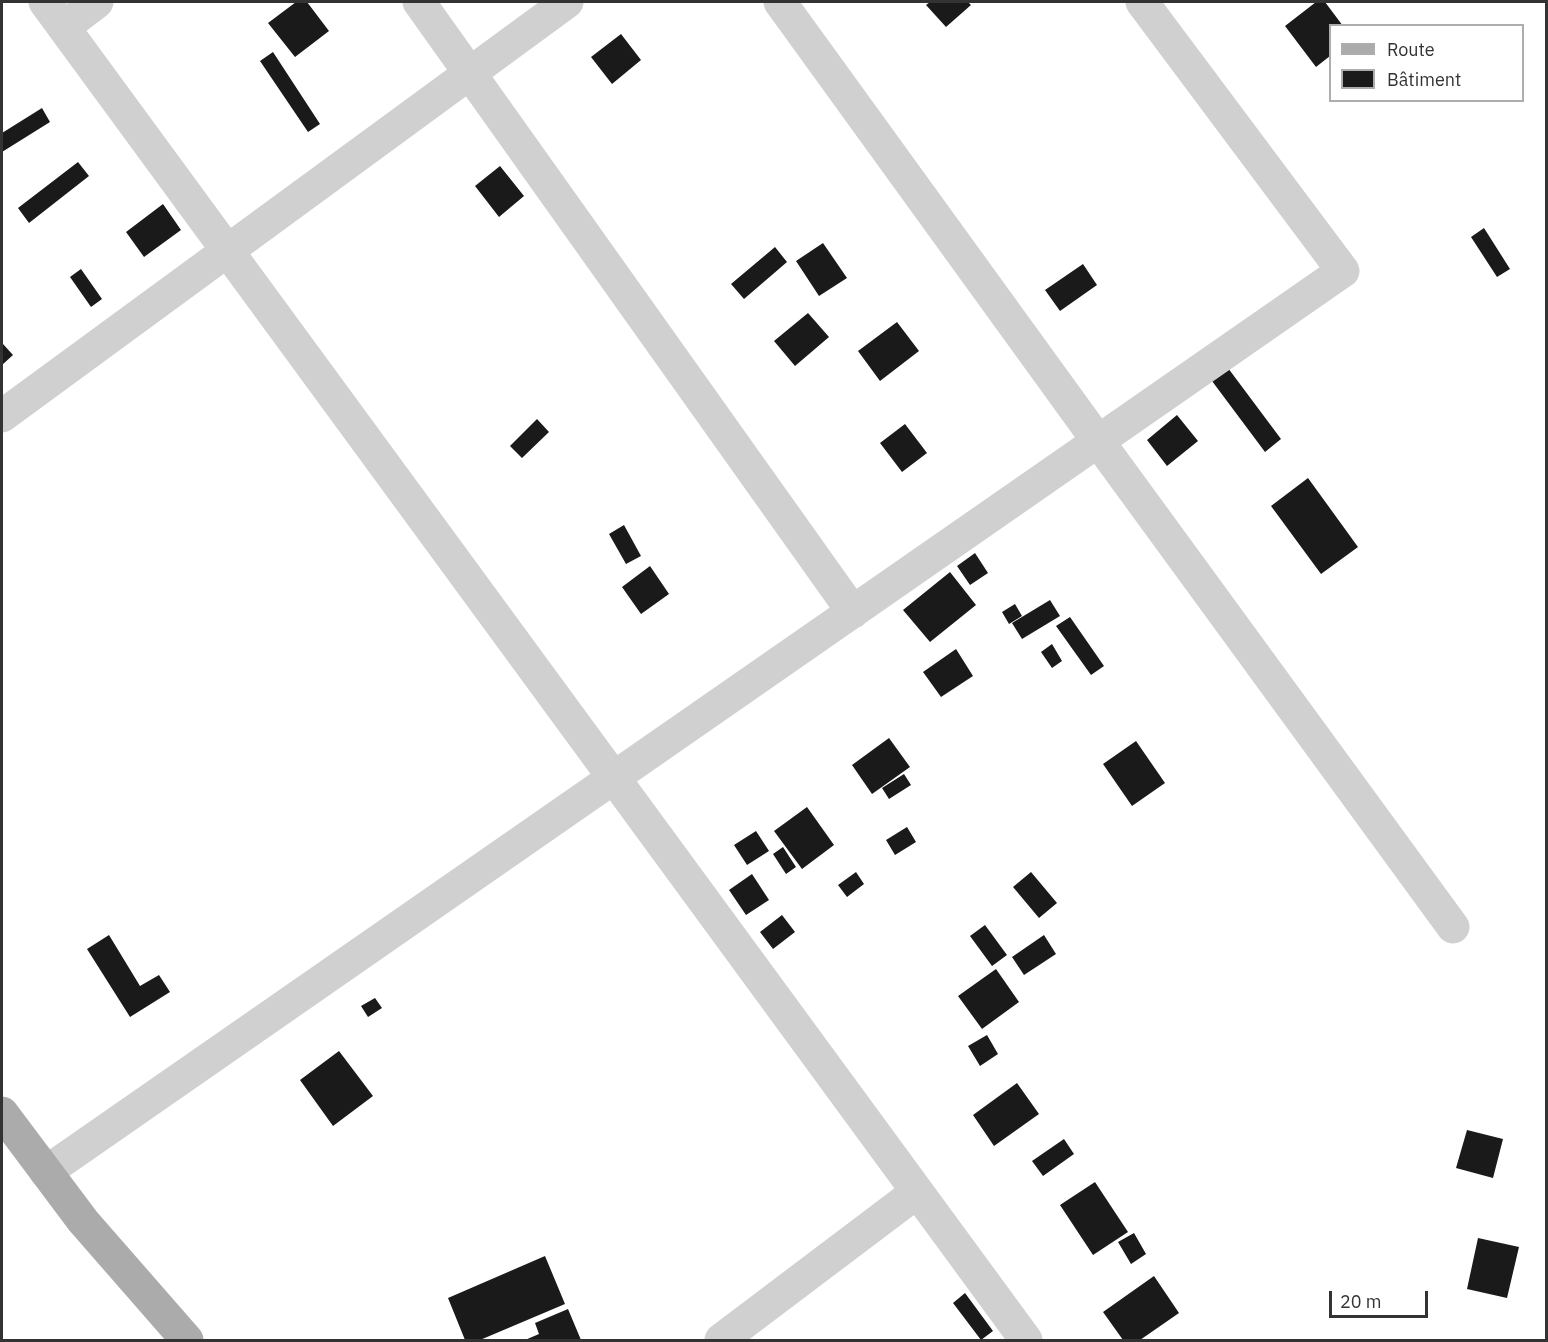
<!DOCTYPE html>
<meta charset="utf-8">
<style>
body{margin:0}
#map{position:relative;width:1548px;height:1342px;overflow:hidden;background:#fff;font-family:"IBM Plex Sans",sans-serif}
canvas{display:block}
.frame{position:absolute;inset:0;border:3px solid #333;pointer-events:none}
.legend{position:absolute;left:1329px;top:24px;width:195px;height:78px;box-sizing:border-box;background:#fff;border:2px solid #adadad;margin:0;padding:8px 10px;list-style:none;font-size:18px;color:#333}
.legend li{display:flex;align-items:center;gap:12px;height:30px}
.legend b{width:30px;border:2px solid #adadad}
.scale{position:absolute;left:1329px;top:1291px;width:99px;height:27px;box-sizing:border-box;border:3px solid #333;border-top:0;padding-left:8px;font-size:18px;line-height:21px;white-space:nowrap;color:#333;-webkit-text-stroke:4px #fff;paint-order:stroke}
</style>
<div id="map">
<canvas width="1548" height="1342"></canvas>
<div class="frame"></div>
<ul class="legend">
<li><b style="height:8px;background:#ababab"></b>Route</li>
<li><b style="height:16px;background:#1a1a1a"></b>Bâtiment</li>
</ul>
<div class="scale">20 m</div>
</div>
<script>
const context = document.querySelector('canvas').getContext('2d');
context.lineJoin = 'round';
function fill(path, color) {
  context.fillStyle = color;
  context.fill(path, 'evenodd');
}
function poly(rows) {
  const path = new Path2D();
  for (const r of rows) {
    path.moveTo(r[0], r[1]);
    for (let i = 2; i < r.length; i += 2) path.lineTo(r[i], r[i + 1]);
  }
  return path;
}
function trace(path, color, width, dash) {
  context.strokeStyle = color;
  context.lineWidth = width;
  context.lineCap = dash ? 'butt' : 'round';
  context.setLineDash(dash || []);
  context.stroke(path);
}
fill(poly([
 [296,2,307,2,329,31,295,57,268,23],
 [930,2,968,2,971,5,946,27,926,5],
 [1316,2,1325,2,1343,26,1330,26,1330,56,1316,67,1285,26],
 [621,34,641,60,612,84,591,57],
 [273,52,320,124,308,132,260,61],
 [42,108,50,122,2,152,2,133],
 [78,162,89,176,29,223,18,208],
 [500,166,524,196,499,217,475,186],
 [163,204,181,230,144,257,126,232],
 [1484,228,1510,269,1497,277,1471,237],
 [823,243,847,278,819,296,796,261],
 [775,247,787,262,744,299,731,284],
 [1083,264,1097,285,1060,311,1045,290],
 [81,269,102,299,91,307,70,277],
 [808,313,829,337,795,366,774,341],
 [897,322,919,351,880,381,858,351],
 [3,344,13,355,2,365,2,345],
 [1228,368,1281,439,1265,452,1212,381],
 [1177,415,1198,441,1167,466,1147,440],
 [537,419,549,432,522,458,510,446],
 [905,424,927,453,902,472,880,443],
 [1308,478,1358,547,1321,574,1271,506],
 [624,525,641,556,626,564,609,534],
 [975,553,988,573,970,585,957,566],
 [650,566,669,594,641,614,622,587],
 [950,572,976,605,930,642,903,610],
 [1050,600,1060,616,1022,639,1012,623],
 [1015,604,1022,616,1009,624,1002,612],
 [1070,617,1104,666,1091,675,1056,626],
 [1052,644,1062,661,1052,668,1041,652],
 [956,649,973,676,941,697,923,672],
 [889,738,910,767,872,794,852,765],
 [1136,741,1165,783,1132,806,1103,764],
 [904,774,911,785,889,799,882,788],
 [807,807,834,845,802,869,774,831],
 [907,827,916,842,895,855,886,840],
 [756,831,769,851,747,865,734,845],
 [783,847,796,867,786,874,773,854],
 [856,872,864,884,847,897,838,885],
 [1031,872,1057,903,1039,918,1013,887],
 [752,874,769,900,746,915,729,890],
 [782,915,795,932,773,949,760,932],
 [985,925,1007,955,992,966,970,936],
 [109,935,140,986,159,975,170,992,130,1017,87,949],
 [1044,935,1056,954,1024,975,1012,957],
 [996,969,1019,1002,982,1029,958,996],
 [375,998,382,1008,368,1017,361,1006],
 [987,1035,998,1054,980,1066,968,1046],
 [339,1051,373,1096,333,1126,300,1080],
 [1017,1083,1039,1114,994,1146,973,1115],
 [1467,1130,1503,1139,1493,1178,1456,1168],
 [1064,1139,1074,1154,1043,1176,1032,1161],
 [1095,1182,1128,1232,1093,1255,1060,1205],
 [1134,1233,1146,1254,1131,1264,1118,1242],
 [1478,1238,1519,1247,1507,1298,1467,1289],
 [545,1256,565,1304,480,1340,465,1340,448,1298],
 [1154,1276,1179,1313,1140,1340,1123,1340,1103,1312],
 [965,1293,993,1331,981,1340,953,1303],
 [568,1309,581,1340,525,1340,539,1334,535,1323]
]), '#1a1a1a');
trace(poly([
 [45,2,1026,1340],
 [419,2,853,612],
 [780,2,1098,441,1453,927],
 [64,27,97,2],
 [2,416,567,2],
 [46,1172,1343,271,1142,2],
 [721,1340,917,1192]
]), '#d0d0d0', 33);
trace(poly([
 [2,1113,83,1221,187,1340]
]), '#ababab', 33);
</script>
